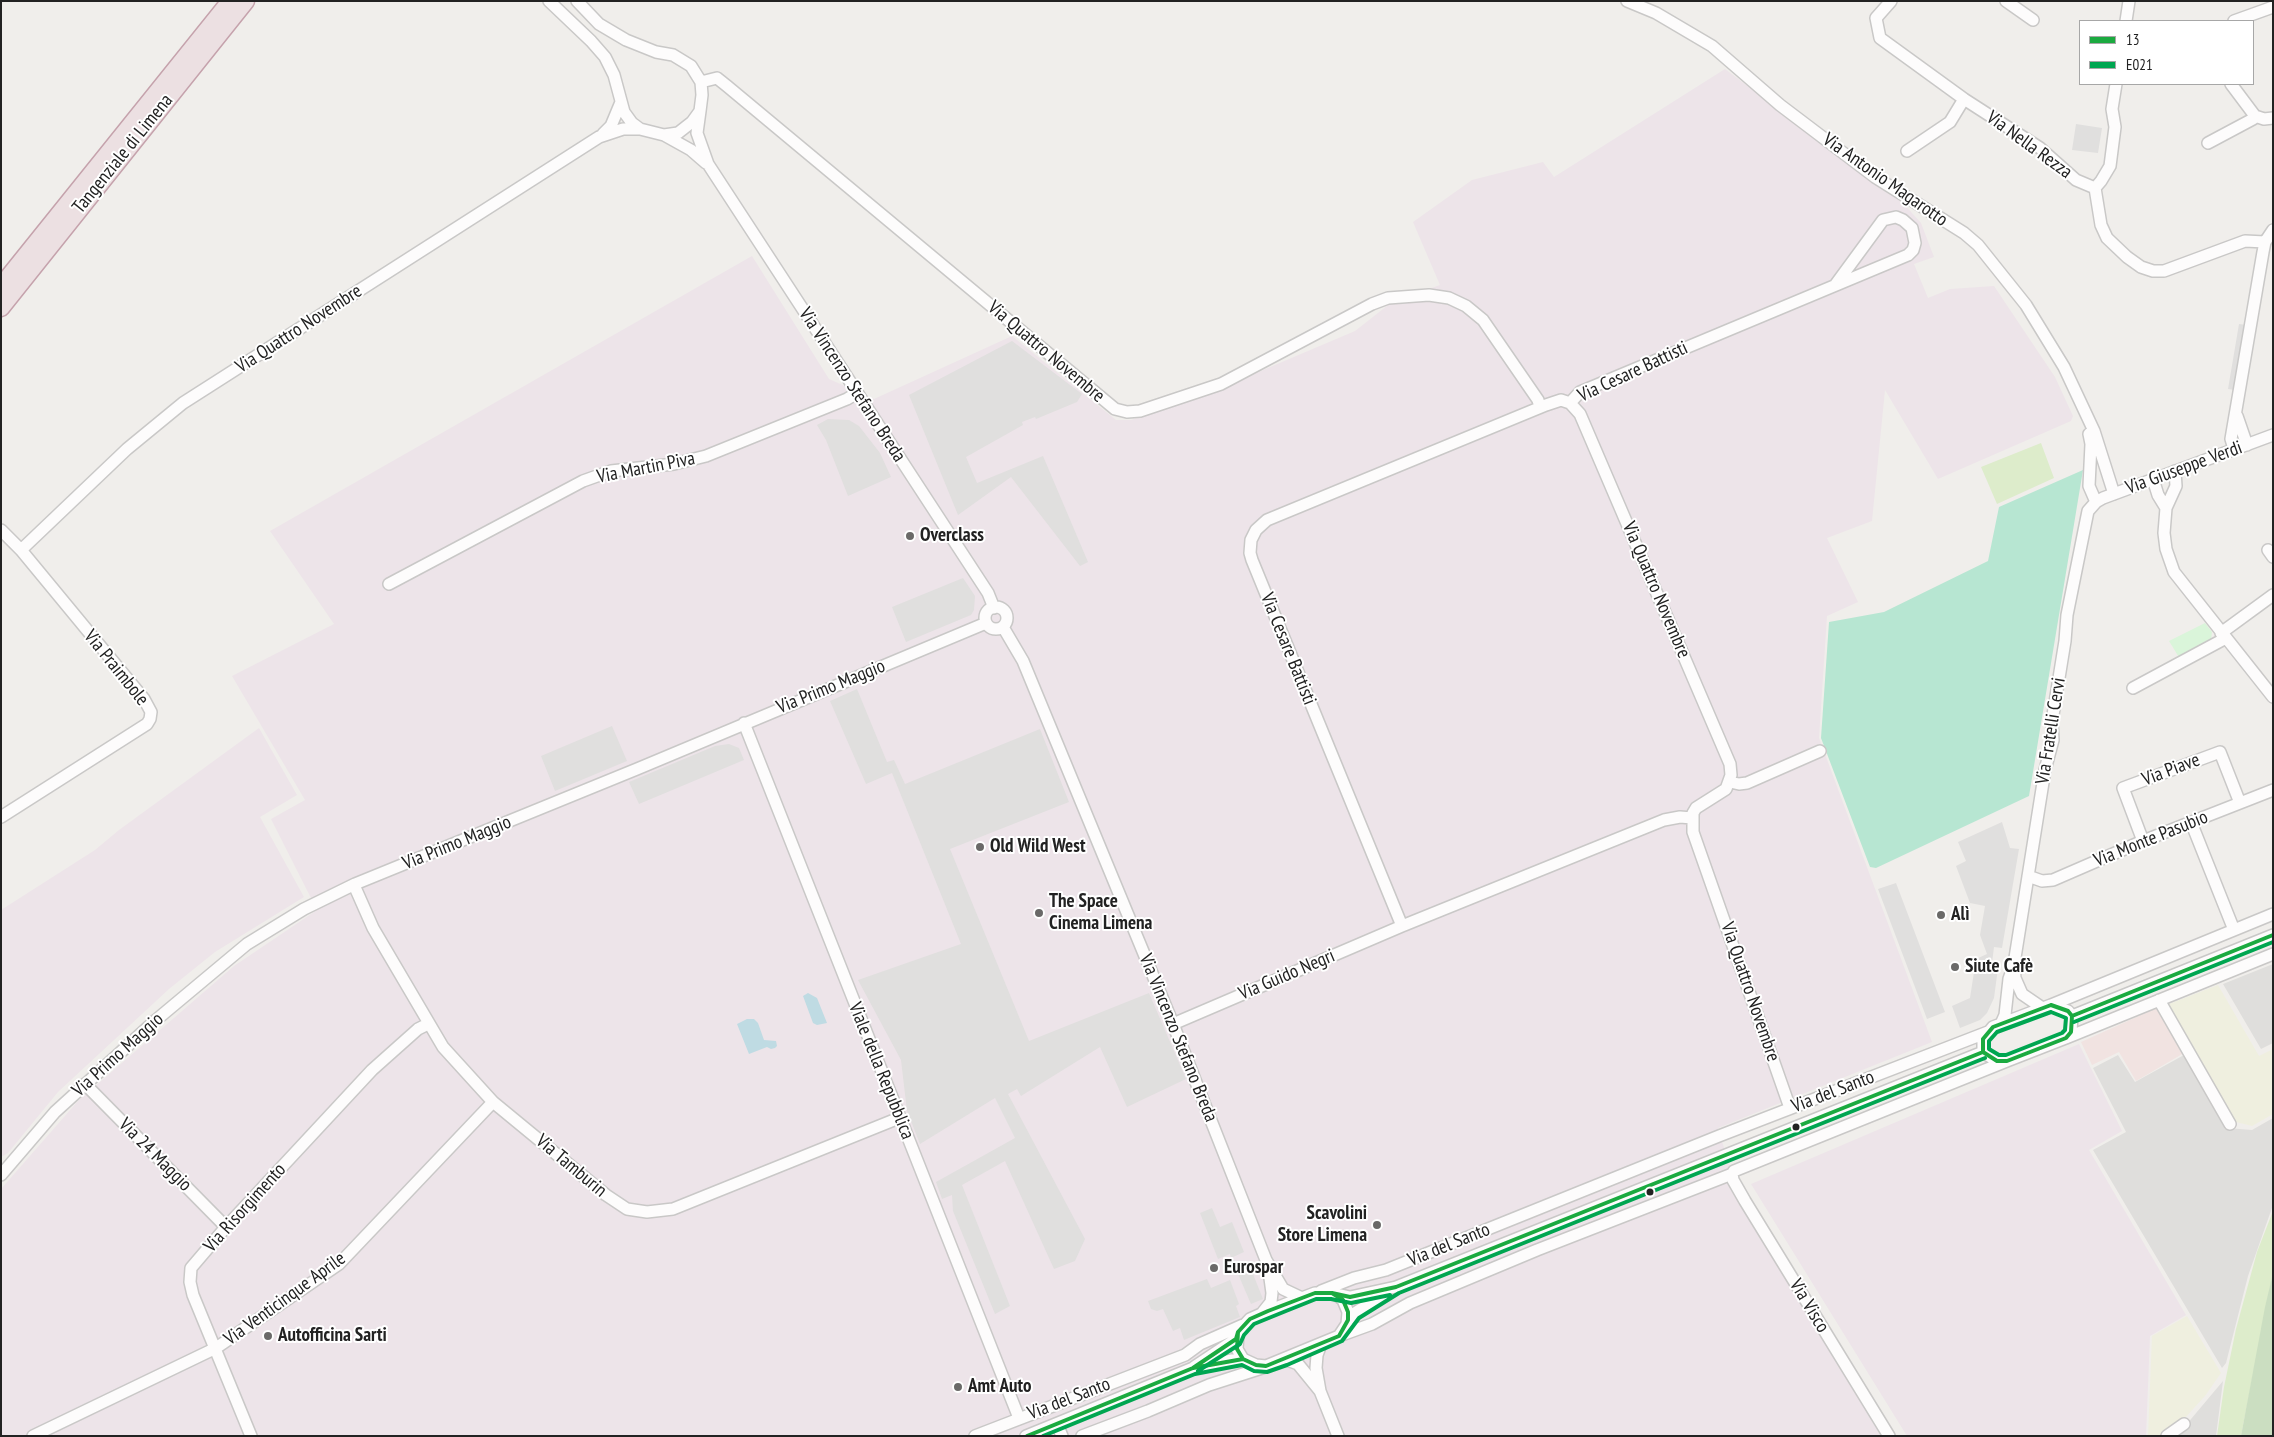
<!DOCTYPE html>
<meta charset="utf-8">
<style>
body{margin:0}
#map{position:relative;width:2274px;height:1437px;overflow:hidden;background:#f0eeeb;font-family:"PT Sans Narrow",sans-serif}
canvas{display:block}
.frame{position:absolute;inset:0;border:2px solid #222;pointer-events:none}
.legend{position:absolute;left:2079px;top:20px;width:175px;height:65px;box-sizing:border-box;background:#fff;border:1px solid #a7a7a7;margin:0;padding:6px 9px;list-style:none;font-size:15px;color:#222}
.legend li{display:flex;align-items:center;gap:10px;height:25px}
.legend b{width:25px;border:1px solid #a7a7a7}
</style>
<div id="map">
<canvas width="2274" height="1437"></canvas>
<div class="frame"></div>
<ul class="legend">
<li><b style="height:6px;background:#1baa40"></b>13</li>
<li><b style="height:6px;background:#00a651"></b>E021</li>
</ul>
</div>
<script>
const context = document.querySelector('canvas').getContext('2d');
context.lineJoin = 'round';
function fill(path, color) {
  context.fillStyle = color;
  context.fill(path, 'evenodd');
}
function poly(rows) {
  const path = new Path2D();
  for (const r of rows) {
    if (r.length === 3) {
      path.moveTo(r[0] + r[2], r[1]);
      path.arc(r[0], r[1], r[2], 0, 2 * Math.PI);
      continue;
    }
    path.moveTo(r[0], r[1]);
    for (let i = 2; i < r.length; i += 2) path.lineTo(r[i], r[i + 1]);
  }
  return path;
}
function trace(path, color, width, dash) {
  context.strokeStyle = color;
  context.lineWidth = width;
  context.lineCap = dash ? 'butt' : 'round';
  context.setLineDash(dash || []);
  context.stroke(path);
}
function drawText(font, color, halo, rows, align = 'center') {
  context.font = font + ' "PT Sans Narrow",sans-serif';
  context.lineWidth = 4;
  context.setLineDash([]);
  context.textBaseline = 'middle';
  context.strokeStyle = halo;
  context.fillStyle = color;
  for (const [text, x, y, turn = 0] of rows) {
    context.save();
    context.translate(x, y);
    context.rotate((+turn || 0) * Math.PI / 180);
    context.textAlign = isNaN(turn) ? turn : align;
    if (halo) context.strokeText(text, 0, 0);
    context.fillText(text, 0, 0);
    context.restore();
  }
}
fill(poly([
 [2273,964,2273,1043,2261,1049,2223,984],
 [2118,1055,2135,1082,2184,1055,2227,1128,2252,1130,2273,1118,2273,1205,2248,1276,2226,1363,2222,1368,2093,1150,2126,1132,2093,1068],
 [2223,1381,2216,1436,2173,1436,2186,1425]
]), '#dfdedc');
fill(poly([
 [2159,1007,2184,1053,2136,1081,2119,1052,2092,1065,2081,1042]
]), '#f1e3e1');
fill(poly([
 [1725,69,1902,202,1921,223,1934,257,1914,264,1928,298,1950,289,1994,286,2055,377,2073,416,2071,421,1938,479,1885,390,1872,521,1827,538,1858,602,1827,616,1819,738,1932,1042,1718,1128,1736,1187,1881,1436,1,1436,1,1189,78,1101,234,966,317,910,271,819,305,800,232,676,334,624,270,531,752,256,829,379,874,399,1012,336,1116,420,1131,420,1202,396,1355,331,1392,302,1440,285,1413,222,1472,180,1543,162,1554,177],
 [259,728,297,795,260,817,304,897,215,952,169,989,58,1092,8,1153,1,1157,1,910,95,850,119,830],
 [2079,1044,2122,1131,2089,1150,2186,1315,2150,1336,2146,1436,1907,1436,1751,1184]
]), '#ede4e9');
fill(poly([
 [2218,985,2259,1056,2273,1049,2273,1114,2252,1126,2232,1121,2169,1004],
 [2187,1316,2221,1373,2205,1396,2183,1420,2162,1436,2148,1436,2152,1336]
]), '#efefdf');
fill(poly([
 [2041,443,2054,478,1997,504,1981,467],
 [2273,1211,2273,1273,2241,1436,2217,1436,2224,1387,2236,1329,2257,1252]
]), '#ddeccb');
fill(poly([
 [2273,1273,2273,1436,2241,1436,2265,1307]
]), '#cbdec1');
fill(poly([
 [2205,623,2212,632,2211,640,2180,659,2169,641]
]), '#daf5da');
fill(poly([
 [2083,470,2029,796,1876,868,1870,867,1821,738,1829,622,1884,612,1988,561,1999,507]
]), '#b7e6d2');
fill(poly([
 [2076,124,2102,128,2098,153,2072,150],
 [2239,324,2247,325,2235,390,2228,389],
 [1012,341,1082,394,1077,402,1036,419,1035,417,1022,422,1023,425,966,457,977,483,1043,456,1088,562,1080,566,1011,477,958,515,909,395],
 [828,419,849,420,859,426,880,453,891,477,848,496,826,440,817,425],
 [963,578,975,596,974,610,971,615,906,642,892,607],
 [857,689,887,762,894,760,905,784,1040,729,1069,802,950,849,1029,1041,1149,993,1186,1079,1127,1107,1100,1047,1021,1096,1017,1089,1008,1094,1085,1239,1075,1261,1054,1269,1005,1161,962,1185,1010,1306,995,1314,953,1211,952,1195,942,1199,936,1182,1015,1138,995,1098,920,1144,907,1111,901,1060,858,980,961,944,892,773,866,784,830,701],
 [612,726,627,761,555,791,541,756],
 [729,744,739,748,744,760,639,804,629,782,715,746],
 [2002,822,2010,848,2019,849,2002,948,1994,947,1992,963,1998,968,1994,998,1987,1013,1980,1020,1960,1028,1952,1006,1970,998,1976,959,1987,954,1980,935,1985,906,1970,903,1956,866,1966,861,1958,842],
 [1896,883,1945,1012,1927,1019,1878,889],
 [1212,1208,1220,1227,1232,1222,1244,1252,1231,1258,1230,1254,1218,1259,1200,1213],
 [1251,1269,1263,1299,1251,1304,1238,1274],
 [1207,1279,1211,1288,1230,1280,1239,1304,1236,1306,1240,1317,1184,1340,1180,1328,1173,1331,1163,1309,1157,1311,1151,1309,1148,1301]
]), '#e0dfde');
fill(poly([
 [808,993,817,998,827,1023,817,1025,813,1023,803,996],
 [747,1019,754,1019,758,1023,764,1040,776,1041,777,1046,775,1048,771,1049,767,1047,749,1054,737,1024]
]), '#bfdbe3');
const minor = poly([
 [549,1,591,41,605,57,614,75,624,112,632,123,640,129,664,135,678,133,692,122,700,111,702,95,701,82,691,66,673,55,656,52,626,40,599,24,577,1],
 [1627,1,1656,13,1712,46,1780,105,1875,177,1964,233,1978,245,2026,305,2064,367,2094,431,2114,494],
 [1891,1,1876,18,1880,38,1964,99,2040,148,2076,180,2095,188],
 [2006,1,2033,20],
 [2126,21,2129,1],
 [2234,21,2273,7],
 [701,82,717,78,727,86,1115,409,1127,412,1140,411,1221,384,1372,304,1388,298,1429,295,1449,298,1466,306,1483,320,1538,400,1540,407],
 [2231,84,2255,116,2264,119,2273,118],
 [700,111,697,133,708,164,988,593,994,608],
 [603,134,611,126,621,102],
 [664,135,691,150,706,163],
 [2208,143,2253,119,2255,116],
 [1907,151,1950,122,1964,99],
 [2095,188,2101,225,2107,238,2127,257,2141,267,2153,271,2164,271,2245,241,2265,242],
 [2095,188,2101,181,2110,166,2115,127,2112,109,2116,84],
 [1570,403,1580,392,1908,255,1913,250,1915,243,1912,228,1903,220,1896,217,1883,220,1836,284],
 [2237,416,2247,445],
 [2089,434,2091,444,2089,486,2096,502],
 [2234,449,2231,439,2263,252,2265,242,2273,230],
 [2175,471,2176,486,2166,508,2164,533,2166,549,2174,572,2273,697],
 [2153,479,2158,495,2166,508],
 [1,530,21,550,144,699,151,712,150,719,147,724,1,817],
 [21,550,127,449,183,403,599,137,623,129,640,129],
 [2268,550,2273,557],
 [389,584,583,481,611,471,674,464,706,456,847,399,857,393],
 [996,618,11],
 [1003,627,1023,661,1173,1024,1266,1260,1283,1289,1302,1298],
 [2221,633,2273,595],
 [2133,688,2226,638],
 [744,723,1019,1418],
 [1730,782,1739,784,1747,783,1820,751],
 [2191,822,2234,930],
 [2143,841,2123,788,2220,752,2240,803],
 [2028,876,2042,881,2053,880,2143,841,2273,790],
 [354,885,373,928,443,1047,493,1102,606,1195,627,1209,647,1212,673,1209,899,1118],
 [1402,926,1252,560,1250,553,1251,540,1256,530,1267,520,1546,405,1561,400,1570,403,1580,414,1730,764,1731,775,1726,789,1696,808,1693,813,1693,832,1790,1108],
 [2159,1000,2230,1124],
 [2051,1005,2273,914],
 [2051,1005,2068,1011,2072,1016,2071,1032,2066,1038,2007,1061,1997,1061,1983,1052,1983,1039,1993,1027,2051,1005],
 [2041,1007,2022,994,2015,978,2014,964,2045,770,2053,740,2052,721,2065,641,2067,615,2088,511,2096,502,2103,498,2273,435],
 [2072,1016,2273,935],
 [1173,1024,1402,926,1664,820,1680,817,1692,818],
 [2001,1024,2005,1015,2009,979,2013,968],
 [2066,1038,2273,954],
 [85,1084,226,1227],
 [1732,1174,1733,1180,1745,1201,1889,1436],
 [1,1175,55,1112,156,1020,247,944,304,909,355,884,637,769,986,623],
 [1321,1291,1354,1278,1386,1270,1719,1136,1988,1032],
 [1263,1312,1271,1302,1272,1293,1269,1271],
 [1348,1320,1355,1313,1385,1294],
 [1339,1336,1372,1324,1410,1303,1537,1250,1732,1174,1734,1171,2007,1061],
 [1321,1344,1317,1355,1316,1368,1320,1391,1338,1436],
 [1243,1359,1237,1349,1238,1332,1250,1319,1268,1311,1315,1293,1332,1293,1350,1297,1396,1287,1983,1052],
 [1285,1359,1298,1364,1320,1391],
 [1194,1367,1236,1339],
 [1057,1424,1062,1436],
 [33,1436,216,1348,339,1264,493,1102],
 [251,1436,193,1295,190,1282,191,1268,226,1227,372,1070,418,1029,428,1024],
 [975,1436,1185,1355,1200,1344,1243,1325],
 [1026,1436,1193,1368,1232,1360,1243,1359,1256,1365,1266,1366,1339,1336,1347,1324,1348,1312,1343,1300,1338,1296],
 [1082,1436,1148,1411,1209,1385,1265,1367],
 [2167,1436,2184,1424]
]);
const highway = poly([
 [1,286,230,1],
 [1,308,246,1]
]);
trace(minor, '#c9c8c7', 14);
trace(highway, '#c5a2ac', 19);
trace(minor, '#fdfcfc', 11);
trace(highway, '#ece0e2', 16);
trace(poly([
 [2051,1005,2068,1011,2072,1016,2071,1032,2066,1038,2007,1061,1997,1061,1983,1052,1983,1039,1993,1027,2051,1005],
 [2072,1016,2273,935],
 [1243,1359,1237,1349,1238,1332,1250,1319,1268,1311,1315,1293,1332,1293,1350,1297,1396,1287,1983,1052],
 [1027,1436,1193,1368,1243,1359,1256,1365,1266,1366,1339,1336,1348,1320,1348,1312,1343,1300,1332,1293,1315,1293],
 [1027,1436,1193,1368,1236,1339,1238,1332,1249,1320]
]), '#1baa40', 4);
trace(poly([
 [2051,1012,2066,1018,2065,1030,2062,1033,2006,1055,1999,1055,1989,1049,1989,1041,1997,1032,2051,1012],
 [2074,1022,2273,942],
 [1198,1371,1240,1344,1244,1335,1254,1324,1286,1311,1316,1299,1331,1299,1351,1303,1390,1295],
 [1043,1436,1195,1374,1242,1365,1254,1371,1267,1372,1287,1365,1342,1341,1359,1318,1399,1293,1985,1058]
]), '#00a651', 4);
for (const [x, y, r, color] of [
 [910,536,5,"#6a6968"],
 [980,847,5,"#6a6968"],
 [1039,913,5,"#6a6968"],
 [1941,915,5,"#6a6968"],
 [1955,967,5,"#6a6968"],
 [1796,1127,4.5,"#222"],
 [1650,1192,4.5,"#222"],
 [1377,1225,5,"#6a6968"],
 [1214,1268,5,"#6a6968"],
 [268,1336,5,"#6a6968"],
 [958,1387,5,"#6a6968"]
]) {
  const dot = new Path2D();
  dot.arc(x, y, r, 0, 2 * Math.PI);
  context.fillStyle = color;
  context.fill(dot);
  trace(dot, '#fff', 2);
}
drawText('19px', '#222', '#fff', [
 ["Via Nella Rezza",2029,145,36],
 ["Tangenziale di Limena",123,154,-51],
 ["Via Antonio Magarotto",1885,180,35],
 ["Via Quattro Novembre",299,329,-33],
 ["Via Quattro Novembre",1046,352,40],
 ["Via Cesare Battisti",1633,372,-25],
 ["Via Vincenzo Stefano Breda",852,385,57],
 ["Via Martin Piva",646,468,-11],
 ["Via Giuseppe Verdi",2184,468,-20],
 ["Via Quattro Novembre",1656,590,67],
 ["Via Cesare Battisti",1288,649,68],
 ["Via Praimbole",116,668,51],
 ["Via Primo Maggio",831,687,-22],
 ["Via Fratelli Cervi",2051,731,-81],
 ["Via Piave",2171,770,-21],
 ["Via Monte Pasubio",2151,839,-22],
 ["Via Primo Maggio",457,843,-22],
 ["Via Guido Negri",1287,975,-23],
 ["Via Quattro Novembre",1750,992,71],
 ["Via Vincenzo Stefano Breda",1178,1038,68],
 ["Via Primo Maggio",118,1055,-42],
 ["Viale della Repubblica",881,1071,68],
 ["Via del Santo",1833,1092,-21],
 ["Via 24 Maggio",155,1155,45],
 ["Via Tamburin",571,1166,40],
 ["Via Risorgimento",245,1208,-48],
 ["Via del Santo",1449,1245,-22],
 ["Via Venticinque Aprile",285,1299,-36],
 ["Via Visco",1809,1306,59],
 ["Via del Santo",1069,1399,-21]
]);
drawText('bold 19px', '#222', '#fff', [
 ["Overclass",920,536],
 ["Old Wild West",990,847],
 ["The Space",1049,902],
 ["Cinema Limena",1049,924],
 ["Alì",1951,915],
 ["Siute Cafè",1965,967],
 ["Scavolini",1367,1214,"right"],
 ["Store Limena",1367,1236,"right"],
 ["Eurospar",1224,1268],
 ["Autofficina Sarti",278,1336],
 ["Amt Auto",968,1387]
], 'left');
</script>
